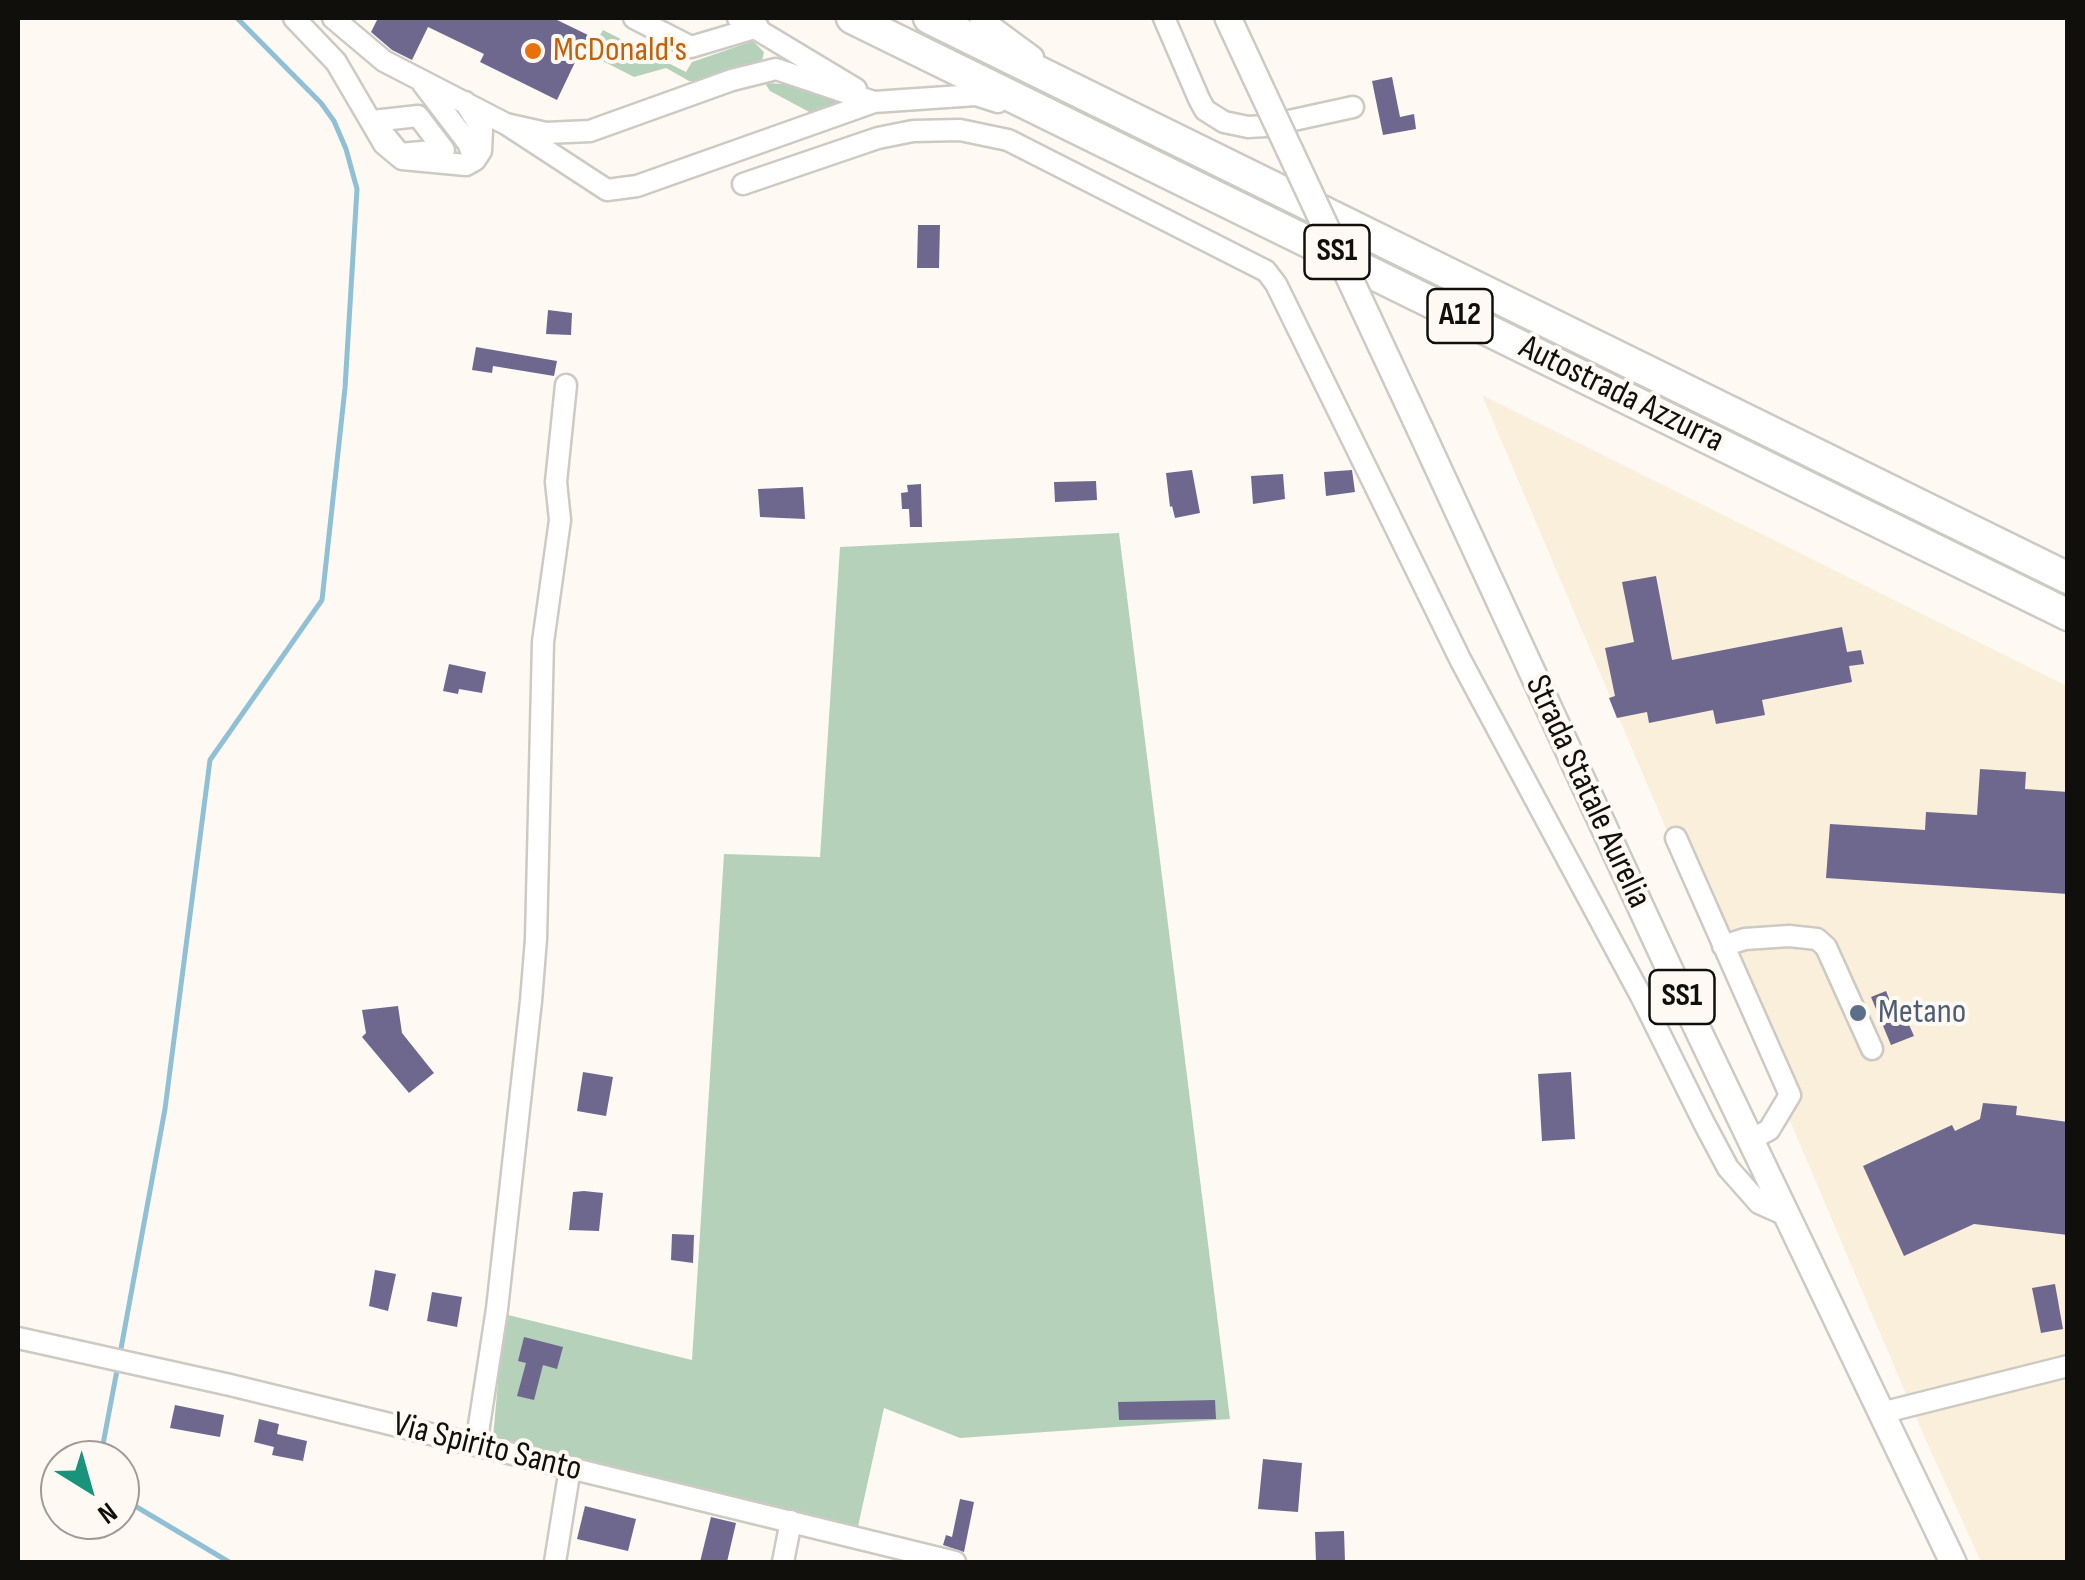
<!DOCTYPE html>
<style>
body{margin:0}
#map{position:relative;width:2085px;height:1580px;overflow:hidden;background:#fefaf3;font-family:"Sofia Sans Condensed",sans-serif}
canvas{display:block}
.frame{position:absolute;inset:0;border:20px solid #100f0c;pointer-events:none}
.north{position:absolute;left:40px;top:1440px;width:100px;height:100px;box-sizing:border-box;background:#fefaf3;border:2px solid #9f9c97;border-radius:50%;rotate:143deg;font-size:28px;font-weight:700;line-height:40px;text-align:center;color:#100f0c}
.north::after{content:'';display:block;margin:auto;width:35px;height:45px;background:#19947a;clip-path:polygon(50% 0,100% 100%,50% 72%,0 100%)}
</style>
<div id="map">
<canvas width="2085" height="1580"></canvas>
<div class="frame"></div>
<div class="north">N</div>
</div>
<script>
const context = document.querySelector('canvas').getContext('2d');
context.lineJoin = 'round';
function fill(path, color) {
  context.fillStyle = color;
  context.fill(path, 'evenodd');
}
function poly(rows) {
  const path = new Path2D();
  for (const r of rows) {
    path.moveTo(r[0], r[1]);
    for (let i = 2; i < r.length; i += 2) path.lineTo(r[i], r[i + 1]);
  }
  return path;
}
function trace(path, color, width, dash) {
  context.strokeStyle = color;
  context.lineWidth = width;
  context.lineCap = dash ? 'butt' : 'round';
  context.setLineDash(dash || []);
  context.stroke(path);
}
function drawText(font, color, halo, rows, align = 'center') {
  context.font = font + ' "Sofia Sans Condensed",sans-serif';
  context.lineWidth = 8;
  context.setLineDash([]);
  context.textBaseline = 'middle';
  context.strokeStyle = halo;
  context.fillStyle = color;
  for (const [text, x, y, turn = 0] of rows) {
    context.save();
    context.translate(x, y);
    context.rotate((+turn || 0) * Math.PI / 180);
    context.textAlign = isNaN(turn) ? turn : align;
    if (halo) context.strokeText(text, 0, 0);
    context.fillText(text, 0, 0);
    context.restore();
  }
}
fill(poly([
 [1482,395,2067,686,2067,1562,1981,1562,1920,1427]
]), '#f9efda');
fill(poly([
 [603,30,686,72,692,62,753,41,764,52,762,61,753,66,705,83,689,81,666,68,634,77,589,54],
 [768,83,796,85,827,96,842,107,826,113,811,113,770,91,766,85],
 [1119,533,1230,1419,960,1438,884,1408,857,1531,493,1438,504,1314,692,1360,724,854,820,857,840,547]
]), '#b6d1ba');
trace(poly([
 [120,1354,165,1109,210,760,322,600,345,388,357,189,346,149,334,121,321,103,237,18],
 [100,1460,118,1365],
 [120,1497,229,1562]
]), '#90c0d5', 5);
fill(poly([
 [378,18,553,18,588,35,557,100,480,62,484,54,428,27,412,60,392,50,371,32],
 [1392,77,1400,117,1414,114,1416,129,1383,135,1372,81],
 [918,225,940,225,939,268,917,268],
 [548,310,572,313,571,335,546,334],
 [476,347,557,361,554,376,493,366,492,373,472,370],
 [1192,470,1200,513,1175,518,1172,506,1170,507,1166,473],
 [1352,470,1355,492,1326,496,1324,472],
 [1283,474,1285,499,1253,504,1251,476],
 [1096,481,1097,500,1055,502,1054,482],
 [921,484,922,527,910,527,909,509,902,509,901,493,908,492,907,485],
 [803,487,805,519,760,517,758,489],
 [1656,576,1672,660,1842,627,1847,652,1861,650,1864,664,1849,666,1852,682,1762,700,1765,715,1716,724,1713,710,1649,723,1647,712,1617,718,1609,698,1615,696,1605,648,1634,642,1622,582],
 [449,664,486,672,482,693,459,689,458,694,443,691],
 [1980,769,2026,772,2025,789,2068,792,2068,894,1826,878,1830,824,1925,830,1926,812,1977,815],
 [1886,991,1898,1021,1906,1018,1914,1036,1891,1045,1871,997],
 [398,1006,402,1033,434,1073,409,1093,362,1037,366,1033,362,1010],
 [583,1072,613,1077,606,1116,577,1111],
 [1571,1072,1575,1139,1542,1141,1538,1074],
 [1983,1103,2017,1106,2016,1115,2068,1122,2068,1235,1974,1224,1904,1256,1863,1166,1952,1125,1955,1131,1980,1119],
 [584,1191,603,1193,599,1231,569,1230,573,1192],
 [672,1234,694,1235,693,1263,671,1260],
 [375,1270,396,1274,388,1311,369,1306],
 [2055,1284,2063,1329,2041,1333,2032,1288],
 [432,1292,462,1297,457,1327,427,1321],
 [524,1337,563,1347,557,1369,543,1365,534,1400,517,1396,526,1363,518,1361],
 [1215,1400,1216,1419,1119,1420,1118,1402],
 [175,1405,224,1415,220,1437,170,1428],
 [259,1419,279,1424,277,1434,307,1441,303,1461,272,1455,274,1447,254,1442],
 [1263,1459,1302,1463,1298,1512,1258,1509],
 [960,1499,974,1502,964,1552,943,1545,946,1535,952,1537],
 [585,1506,636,1519,628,1551,577,1539],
 [711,1517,736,1523,727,1562,700,1562],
 [1344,1531,1345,1562,1316,1562,1315,1532]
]), '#6e688e');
const minor = poly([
 [294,18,336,62,384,144,402,159,466,165,475,160,481,151,482,130,465,102],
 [333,18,384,61,506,124,546,133,590,131,732,80,776,69,874,102],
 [634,18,691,47,758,27],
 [738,18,856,89],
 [980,18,1033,57],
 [1164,18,1199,99,1205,110,1224,122,1248,127,1266,126,1353,107],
 [423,84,468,143,475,160],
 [418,116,444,150,400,154,373,121,418,116],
 [506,124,607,190,637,186,874,102,976,95,998,102],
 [743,184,878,138,913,131,960,130,1008,140,1266,271,1276,284,1461,661,1641,996,1704,1123,1728,1168,1759,1203,1786,1215],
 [1676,838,1790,1095,1769,1130,1750,1140],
 [1723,946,1745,939,1789,936,1817,939,1826,947,1872,1049],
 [18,1338,230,1385,955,1562],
 [1881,1413,2068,1366],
 [476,1445,497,1309,531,1001,536,939,543,642,560,520,556,482,566,385],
 [555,1562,570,1468],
 [783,1562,791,1521]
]);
const major = poly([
 [1228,18,1255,76],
 [1420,429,1686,1005,1953,1562]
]);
const highway = poly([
 [852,18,2068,615],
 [929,18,2068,578]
]);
trace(minor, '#cdc9c3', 25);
trace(major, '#cdc9c3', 30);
trace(highway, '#cdc9c3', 35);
trace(minor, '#fff', 20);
trace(major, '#fff', 25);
trace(highway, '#fff', 30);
const majorBridge = poly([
 [1255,76,1420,429]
]);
trace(majorBridge, '#cdc9c3', 30, []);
trace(majorBridge, '#fff', 25);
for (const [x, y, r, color] of [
 [533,51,10,"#e8710a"],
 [1858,1013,10,"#5c6f8a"]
]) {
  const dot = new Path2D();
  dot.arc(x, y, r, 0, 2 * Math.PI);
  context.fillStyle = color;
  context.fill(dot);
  trace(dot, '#fefaf3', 4);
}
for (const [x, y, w] of [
 [1337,252,65],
 [1460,316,65],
 [1682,997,65]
]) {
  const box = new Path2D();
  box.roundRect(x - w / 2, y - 27, w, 54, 8);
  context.fillStyle = '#fefaf3';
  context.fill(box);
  trace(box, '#100f0c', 2.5);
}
drawText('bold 32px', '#100f0c', null, [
 ["SS1",1337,252],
 ["A12",1460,316],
 ["SS1",1682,997]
]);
drawText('35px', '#c56008', '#fefaf3', [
 ["McDonald's",553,51]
], 'left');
drawText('35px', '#100f0c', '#fefaf3', [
 ["Autostrada Azzurra",1621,395,26],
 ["Strada Statale Aurelia",1587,792,65],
 ["Via Spirito Santo",487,1448,14]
]);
drawText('35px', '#4e5e75', '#fefaf3', [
 ["Metano",1878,1013]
], 'left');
</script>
